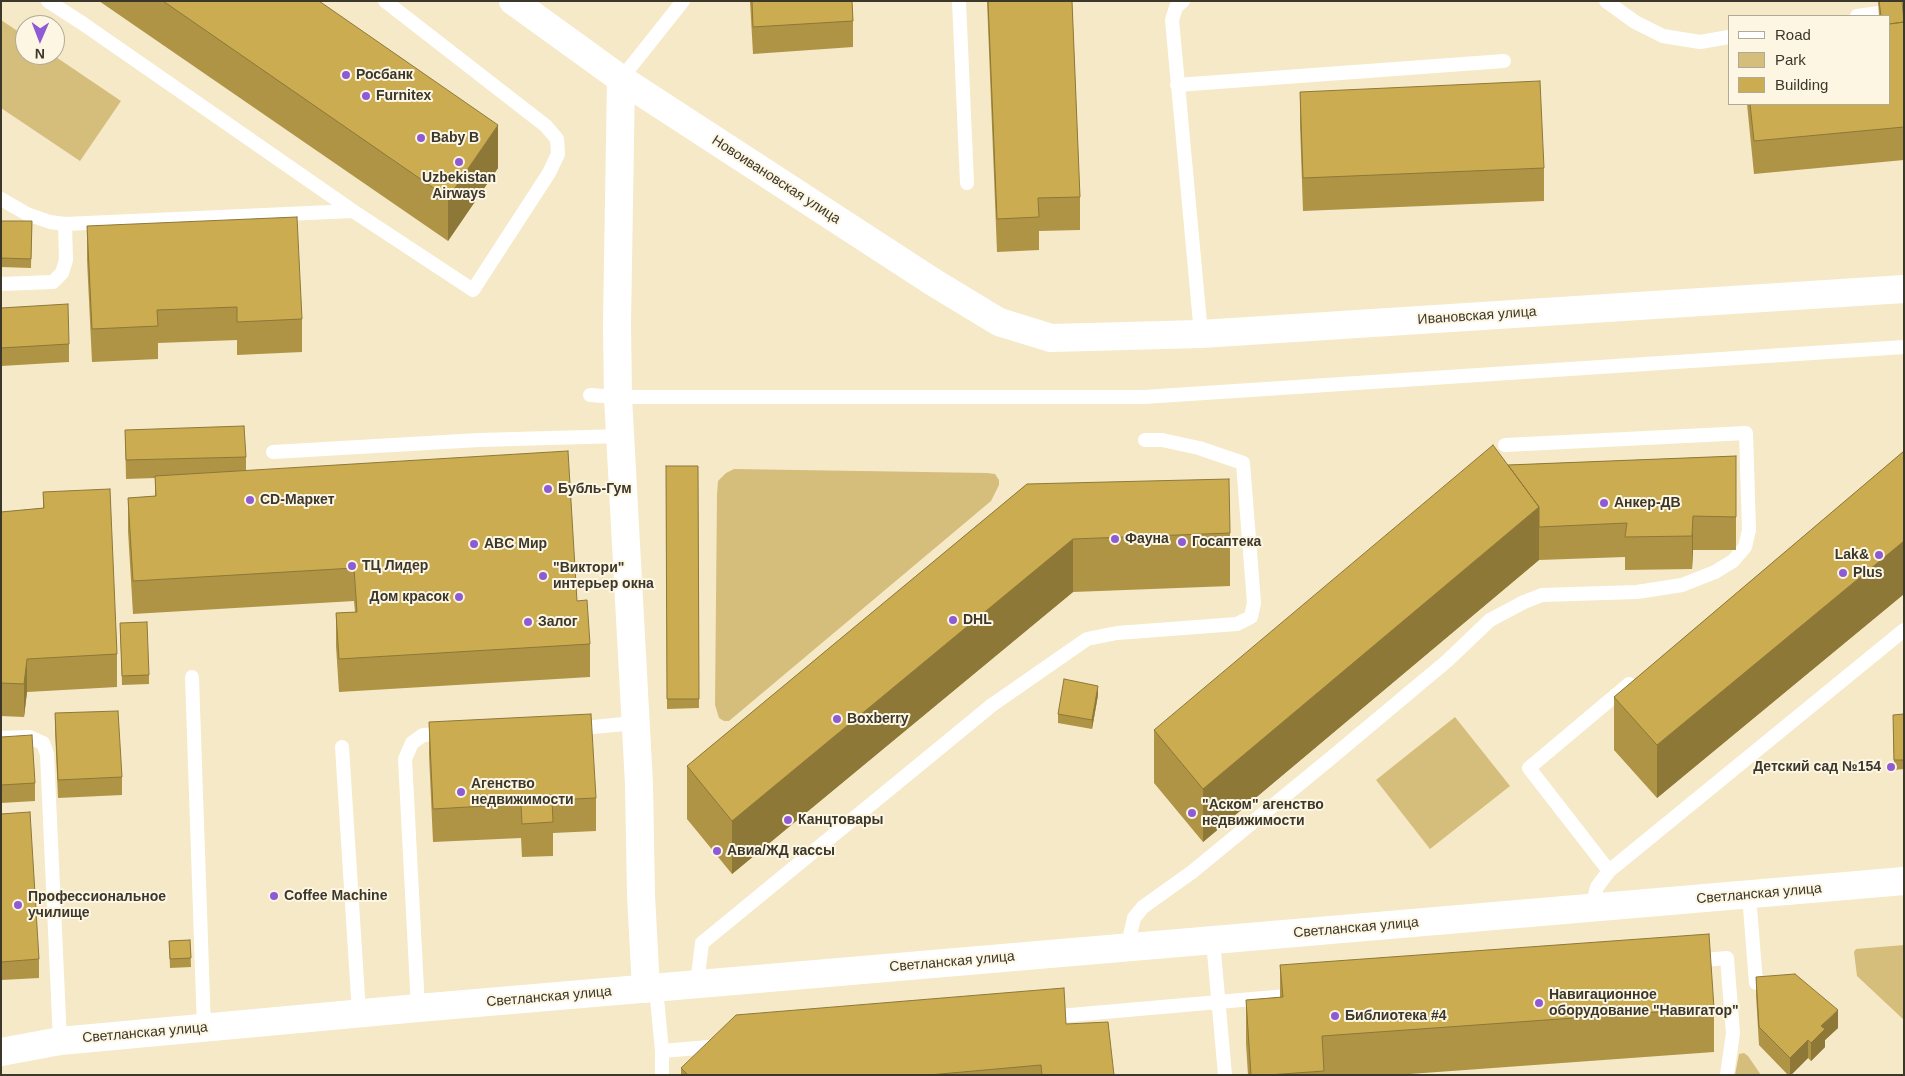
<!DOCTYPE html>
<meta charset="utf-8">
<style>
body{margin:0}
#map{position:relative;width:1905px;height:1076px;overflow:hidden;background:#f5e9c8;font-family:Helvetica,sans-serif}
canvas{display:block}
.frame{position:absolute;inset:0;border:2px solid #3c372b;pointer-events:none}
.legend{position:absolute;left:1728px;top:15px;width:162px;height:90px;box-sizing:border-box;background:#fdf6e3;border:1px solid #b0aa99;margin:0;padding:6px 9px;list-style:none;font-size:15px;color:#3c372b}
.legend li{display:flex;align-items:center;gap:10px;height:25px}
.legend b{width:25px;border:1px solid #b0aa99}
.north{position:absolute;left:15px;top:15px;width:50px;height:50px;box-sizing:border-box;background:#fdf6e3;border:1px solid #b0aa99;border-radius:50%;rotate:181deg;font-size:14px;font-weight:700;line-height:20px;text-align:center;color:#3c372b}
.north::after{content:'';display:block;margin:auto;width:18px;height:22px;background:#8e5bd4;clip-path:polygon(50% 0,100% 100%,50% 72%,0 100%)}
</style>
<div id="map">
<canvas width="1905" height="1076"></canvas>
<div class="frame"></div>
<ul class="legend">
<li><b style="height:6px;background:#fff"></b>Road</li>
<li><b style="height:14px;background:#d5bd7b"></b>Park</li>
<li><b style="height:14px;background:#cbac50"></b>Building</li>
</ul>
<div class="north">N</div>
</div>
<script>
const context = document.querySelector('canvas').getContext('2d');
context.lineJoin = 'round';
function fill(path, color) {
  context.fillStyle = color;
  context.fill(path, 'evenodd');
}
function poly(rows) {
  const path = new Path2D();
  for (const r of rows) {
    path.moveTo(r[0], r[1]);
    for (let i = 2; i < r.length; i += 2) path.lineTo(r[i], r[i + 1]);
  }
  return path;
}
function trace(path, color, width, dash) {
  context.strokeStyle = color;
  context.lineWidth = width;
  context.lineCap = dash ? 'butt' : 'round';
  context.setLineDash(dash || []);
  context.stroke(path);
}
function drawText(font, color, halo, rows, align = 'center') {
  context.font = font + ' Helvetica,sans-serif';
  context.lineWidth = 4;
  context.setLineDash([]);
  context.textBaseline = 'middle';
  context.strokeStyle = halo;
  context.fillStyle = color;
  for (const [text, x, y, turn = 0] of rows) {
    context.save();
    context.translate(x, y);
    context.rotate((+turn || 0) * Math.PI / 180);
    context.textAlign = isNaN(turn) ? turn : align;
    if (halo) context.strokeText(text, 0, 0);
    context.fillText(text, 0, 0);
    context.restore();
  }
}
fill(poly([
 [1,20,25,36,25,55,53,55,121,101,80,161,1,108],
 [734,469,987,473,995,474,999,480,999,485,991,501,729,721,724,721,719,718,715,705,717,495,718,481,726,473],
 [1455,717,1510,786,1430,849,1376,780],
 [1904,945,1904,1020,1857,976,1854,952,1856,949],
 [1744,1053,1748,1056,1761,1075,1735,1075,1739,1054]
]), '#d5bd7b');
trace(poly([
 [48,1,82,23,353,211,473,290,549,173,558,154,557,139,546,126,385,1],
 [959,1,967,183],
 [1183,1,1176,7,1172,20,1201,334],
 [1606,1,1635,22,1663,36,1700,42,1729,37],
 [1857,16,1879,13],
 [621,79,683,1],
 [1177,85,1504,61],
 [1,199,27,214,50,222,65,224,353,211],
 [1,284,53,282,62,273,66,260,65,224],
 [590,395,618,397,1144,397,1904,347],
 [273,452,479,440,621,436],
 [192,677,204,1028],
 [573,729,634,723],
 [1,738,29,737,43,743,47,754,60,1041],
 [342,747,359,1013],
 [1609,871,1529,768,1629,684],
 [1749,895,1756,983],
 [1592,907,1597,887,1609,871,1904,630],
 [1213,941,1225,1075],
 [1127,948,1134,918,1143,907,1192,872,1331,758,1447,661,1490,620,1524,602,1542,595,1637,592,1682,585,1715,572,1733,561,1745,547,1749,530,1746,433,1505,445],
 [1693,961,1727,958,1733,1033,1727,1075],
 [697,984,702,943,992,705,1087,639,1117,633,1237,624,1251,617,1254,603,1243,463,1199,448,1162,440,1145,440],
 [656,988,662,1051,662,1075],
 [418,1008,405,759,412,743,423,735,447,734],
 [1048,1017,1298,995],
 [662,1051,721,1046]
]), '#fff', 14);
trace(poly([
 [513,1,621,79,933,282,999,322,1051,338,1201,334,1904,289],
 [621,79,617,324,618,397,639,784,641,895,646,989],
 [1,1052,60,1041,418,1008,1904,881]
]), '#fff', 28);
fill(poly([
 [99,1,319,1,498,168,448,241],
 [750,1,852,1,853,21,853,47,753,54],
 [987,1,1072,1,1080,197,1080,230,1039,231,1039,250,997,252],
 [1878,1,1902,1,1904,21,1904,160,1754,174,1747,104,1889,104,1889,16,1879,16],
 [1300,92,1544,168,1544,201,1303,211,1300,125],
 [1,221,32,221,31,268,1,267],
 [87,226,302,319,302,352,237,355,237,340,158,343,158,359,92,362,87,260],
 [1,308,69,344,69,362,1,366],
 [125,430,246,457,246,471,577,601,590,644,590,677,339,692,336,646,336,613,355,612,354,601,133,614,128,531,128,498,155,496,155,478,126,479],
 [1904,451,1904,594,1657,798,1614,750,1614,697],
 [1736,456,1736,550,1693,550,1692,569,1625,570,1625,557,1539,560,1203,842,1154,783,1154,730,1508,465],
 [666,466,698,466,699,708,667,709],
 [1027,484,1230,533,1230,586,1073,592,732,874,687,819,687,766],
 [43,492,117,654,117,687,27,692,24,717,1,716,1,512,43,508],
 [120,623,149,675,149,684,122,685],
 [1098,695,1092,729,1058,723,1058,714],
 [55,713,122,777,122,795,58,798,55,731],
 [1904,714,1904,769,1894,770,1893,724],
 [429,722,596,798,596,831,553,833,553,856,522,857,521,838,433,842,429,755],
 [1,737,35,783,35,801,1,803],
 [1,814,39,959,39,978,1,980],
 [190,940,191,967,170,968,169,941],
 [1280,965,1714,1008,1714,1052,1396,1075,1248,1075,1246,1043,1246,1000,1280,997],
 [1756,977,1838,1028,1825,1040,1825,1047,1811,1061,1808,1058,1791,1075,1788,1075,1759,1045,1756,995],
 [1066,1024,1114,1075,681,1075,681,1068]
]), '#af9445');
fill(poly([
 [498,125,498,168,448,241,448,198],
 [1539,507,1539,560,1203,842,1203,789],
 [1693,516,1693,550,1692,569,1692,536],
 [1073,539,1073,592,732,874,732,821],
 [1904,541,1904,594,1657,798,1657,745],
 [27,659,27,692,24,717,24,684],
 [1098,686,1098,695,1092,729,1092,720],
 [1838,1010,1838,1028,1825,1040,1825,1047,1811,1061,1811,1043,1821,1026],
 [1808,1040,1808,1058,1791,1075,1790,1075,1790,1058]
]), '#8e7838');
const building = poly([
 [163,1,319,1,498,125,448,198,163,1],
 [752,1,852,1,853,21,753,27,752,1],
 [988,1,1072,1,1080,197,1038,198,1039,217,997,219,988,1],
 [1879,1,1902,1,1904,22,1889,24,1889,16,1881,16,1879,1],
 [1904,22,1904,127,1754,141,1750,104,1889,104,1889,24,1904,22],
 [1540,81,1544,168,1303,178,1300,92,1540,81],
 [297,217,302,319,237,322,237,307,157,310,158,326,92,329,87,226,297,217],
 [1,221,32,221,31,259,1,258,1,221],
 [68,304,69,344,1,348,1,308,68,304],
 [244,426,246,457,126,460,125,430,244,426],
 [1493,445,1539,507,1203,789,1154,730,1493,445],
 [568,451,577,601,587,600,590,644,339,659,336,613,357,612,354,568,133,581,128,498,156,496,155,476,568,451],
 [1904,451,1904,541,1657,745,1614,697,1904,451],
 [1736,456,1736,517,1693,516,1692,536,1625,537,1627,523,1539,527,1539,507,1508,465,1736,456],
 [666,466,698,466,699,699,667,699,666,466],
 [1229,479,1230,533,1073,539,732,821,687,766,1027,484,1229,479],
 [110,489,117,654,27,659,24,684,1,683,1,512,44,508,43,492,110,489],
 [147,622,149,675,122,676,120,623,147,622],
 [1064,679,1098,686,1092,720,1058,714,1064,679],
 [118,711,122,777,58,780,55,713,118,711],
 [591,714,596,798,552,800,553,822,522,824,521,804,433,809,429,722,591,714],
 [1904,714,1904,760,1894,760,1893,715,1904,714],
 [32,735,35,783,1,785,1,737,32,735],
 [30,812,39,959,1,962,1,814,30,812],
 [1709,934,1714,1008,1322,1036,1324,1071,1268,1075,1251,1075,1246,1000,1283,997,1280,965,1709,934],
 [190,940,191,958,170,959,169,941,190,940],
 [1795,974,1838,1010,1821,1026,1825,1029,1811,1043,1808,1040,1790,1058,1759,1027,1756,977,1795,974],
 [1064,988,1066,1024,1108,1022,1114,1075,1042,1075,1041,1065,929,1075,688,1075,681,1068,736,1015,1064,988]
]);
fill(building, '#cbac50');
trace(building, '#8e7838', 1);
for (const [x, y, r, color] of [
 [346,75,5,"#8e5bd4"],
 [366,96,5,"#8e5bd4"],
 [421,138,5,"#8e5bd4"],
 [459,162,5,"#8e5bd4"],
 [548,489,5,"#8e5bd4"],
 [250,500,5,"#8e5bd4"],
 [1604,503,5,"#8e5bd4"],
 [1115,539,5,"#8e5bd4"],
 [1182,542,5,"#8e5bd4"],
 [474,544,5,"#8e5bd4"],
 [1879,555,5,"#8e5bd4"],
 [352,566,5,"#8e5bd4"],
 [1843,573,5,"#8e5bd4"],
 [543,576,5,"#8e5bd4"],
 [459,597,5,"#8e5bd4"],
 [953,620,5,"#8e5bd4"],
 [528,622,5,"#8e5bd4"],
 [837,719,5,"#8e5bd4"],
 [1891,767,5,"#8e5bd4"],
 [461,792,5,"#8e5bd4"],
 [1192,813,5,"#8e5bd4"],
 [788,820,5,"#8e5bd4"],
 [717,851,5,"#8e5bd4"],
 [274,896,5,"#8e5bd4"],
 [18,905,5,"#8e5bd4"],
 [1539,1003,5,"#8e5bd4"],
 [1335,1016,5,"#8e5bd4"]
]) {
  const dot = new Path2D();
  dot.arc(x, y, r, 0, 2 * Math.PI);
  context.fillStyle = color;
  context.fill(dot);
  trace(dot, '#fdf6e3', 2);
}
drawText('bold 14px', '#3c372b', '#fdf6e3', [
 ["Росбанк",356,75],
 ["Furnitex",376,96],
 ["Baby B",431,138],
 ["Uzbekistan",459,178,"center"],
 ["Airways",459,194,"center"],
 ["Бубль-Гум",558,489],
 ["CD-Маркет",260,500],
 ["Анкер-ДВ",1614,503],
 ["Фауна",1125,539],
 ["Госаптека",1192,542],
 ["ABC Мир",484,544],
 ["Lak&",1869,555,"right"],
 ["ТЦ Лидер",362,566],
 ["\"Виктори\"",553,568],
 ["интерьер окна",553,584],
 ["Plus",1853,573],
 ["Дом красок",449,597,"right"],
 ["DHL",963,620],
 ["Залог",538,622],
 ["Boxberry",847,719],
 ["Детский сад №154",1881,767,"right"],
 ["Агенство",471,784],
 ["недвижимости",471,800],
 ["\"Аском\" агенство",1202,805],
 ["недвижимости",1202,821],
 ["Канцтовары",798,820],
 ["Авиа/ЖД кассы",727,851],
 ["Coffee Machine",284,896],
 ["Профессиональное",28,897],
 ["училище",28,913],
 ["Навигационное",1549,995],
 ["оборудование \"Навигатор\"",1549,1011],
 ["Библиотека #4",1345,1016]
], 'left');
drawText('14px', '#3c372b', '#fdf6e3', [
 ["Новоивановская улица",776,180,33],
 ["Ивановская улица",1477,316,-4],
 ["Светланская улица",1759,894,-5],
 ["Светланская улица",1356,928,-5],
 ["Светланская улица",952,962,-5],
 ["Светланская улица",549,997,-5],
 ["Светланская улица",145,1033,-5]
]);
</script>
